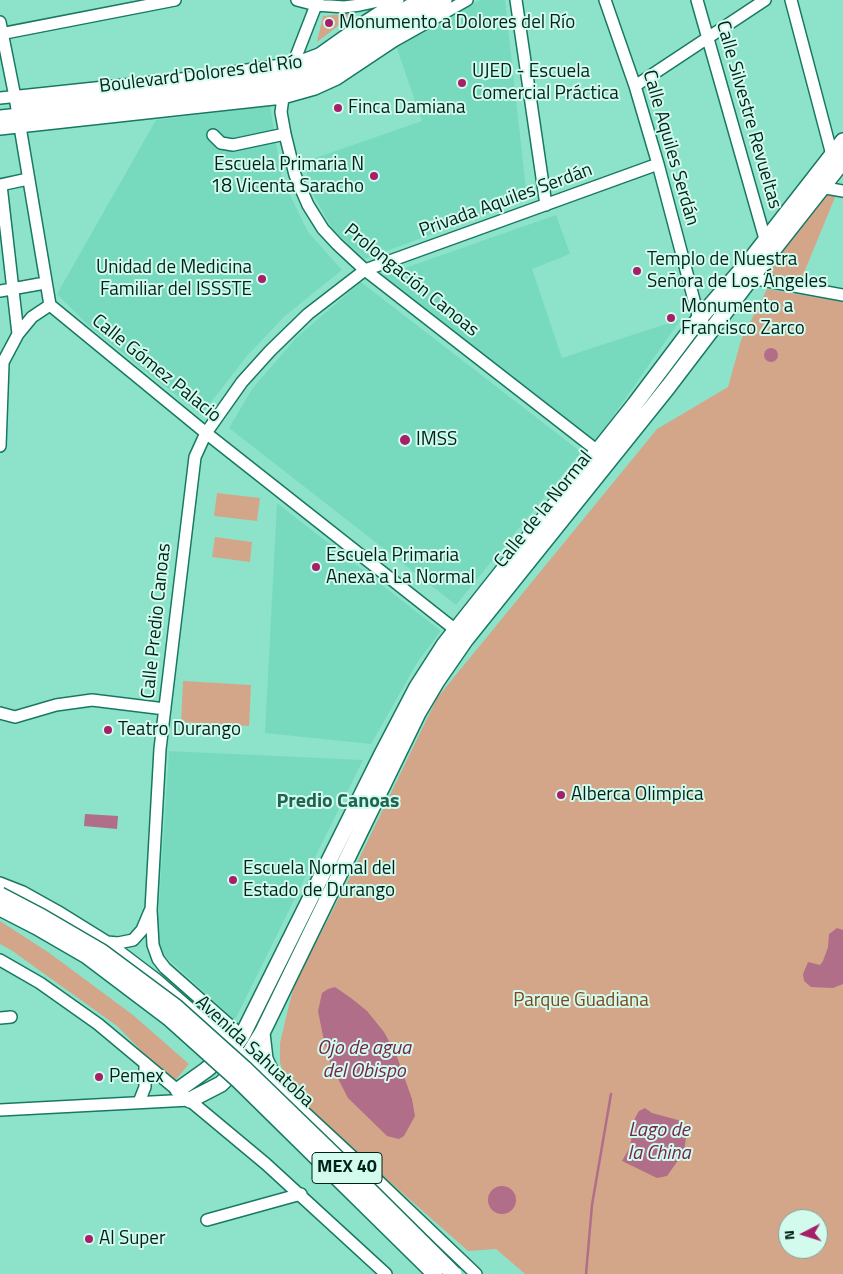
<!DOCTYPE html>
<meta charset="utf-8">
<style>
body{margin:0}
#map{position:relative;width:843px;height:1274px;overflow:hidden;background:#8de3ca;font-family:"Titillium Web",sans-serif}
canvas{display:block}
.north{position:absolute;left:778px;top:1209px;width:50px;height:50px;box-sizing:border-box;background:#d2fbed;border:1px solid #7ea499;border-radius:50%;rotate:265deg;font-size:14px;font-weight:700;line-height:20px;text-align:center;color:#00221a}
.north::after{content:'';display:block;margin:auto;width:18px;height:22px;background:#a61f68;clip-path:polygon(50% 0,100% 100%,50% 72%,0 100%)}
</style>
<div id="map">
<canvas width="843" height="1274"></canvas>
<div class="north">N</div>
</div>
<script>
const context = document.querySelector('canvas').getContext('2d');
context.lineJoin = 'round';
function fill(path, color) {
  context.fillStyle = color;
  context.fill(path, 'evenodd');
}
function poly(rows) {
  const path = new Path2D();
  for (const r of rows) {
    if (r.length === 3) {
      path.moveTo(r[0] + r[2], r[1]);
      path.arc(r[0], r[1], r[2], 0, 2 * Math.PI);
      continue;
    }
    path.moveTo(r[0], r[1]);
    for (let i = 2; i < r.length; i += 2) path.lineTo(r[i], r[i + 1]);
  }
  return path;
}
function trace(path, color, width, dash) {
  context.strokeStyle = color;
  context.lineWidth = width;
  context.lineCap = dash ? 'butt' : 'round';
  context.setLineDash(dash || []);
  context.stroke(path);
}
function drawText(font, color, halo, rows, align = 'center') {
  context.font = font + ' "Titillium Web",sans-serif';
  context.lineWidth = 4;
  context.setLineDash([]);
  context.textBaseline = 'middle';
  context.strokeStyle = halo;
  context.fillStyle = color;
  for (const [text, x, y, turn = 0] of rows) {
    context.save();
    context.translate(x, y);
    context.rotate((+turn || 0) * Math.PI / 180);
    context.textAlign = isNaN(turn) ? turn : align;
    if (halo) context.strokeText(text, 0, 0);
    context.fillText(text, 0, 0);
    context.restore();
  }
}
fill(poly([
 [480,0,505,0,527,199,365,259,332,229,311,190,304,162,422,121,396,46],
 [270,106,282,179,308,232,342,270,285,316,247,356,201,415,88,325,57,294,156,120],
 [556,215,570,254,532,269,562,358,681,319,595,442,382,276],
 [361,282,581,452,456,605,229,428,252,389,296,338],
 [277,503,441,631,418,661,371,744,265,733],
 [169,751,363,760,235,1020,156,948]
]), '#77dabf');
fill(poly([
 [355,13,317,42,323,16],
 [822,192,836,195,801,280,765,273],
 [767,289,843,302,843,1274,525,1274,496,1249,468,1251,289,1093,280,1062,280,1043,289,1005,295,983,356,865,437,698,657,429,728,387,741,340],
 [788,1219,818,1219,818,1249,788,1249],
 [217,493,260,498,257,521,214,516],
 [215,537,252,542,250,562,212,557],
 [183,681,251,685,249,726,181,722],
 [0,921,48,952,133,1015,189,1064,173,1083,117,1026,11,950,0,944]
]), '#d4a689');
fill(poly([
 [771,355,7],
 [85,814,118,816,117,829,84,826],
 [837,928,843,930,843,984,833,988,811,987,804,981,803,974,808,962,820,965,823,961,828,947,829,934],
 [335,987,351,998,367,1011,384,1032,396,1054,412,1099,415,1116,404,1136,399,1139,387,1136,348,1098,331,1065,324,1041,318,1011,322,993,328,989],
 [645,1108,652,1113,678,1120,687,1130,684,1152,667,1176,657,1178,622,1161,630,1147,635,1118,639,1111],
 [502,1200,14]
]), '#b06e89');
trace(poly([
 [586,1274,592,1205,611,1094]
]), '#b06e89', 2.5);
const minor = poly([
 [297,0,316,5,344,7,360,5,383,0],
 [318,0,297,54,293,74,283,98,281,112,285,134,295,175,308,205,323,229,337,244,365,270,604,456],
 [516,0,546,205],
 [605,0,635,86,658,164,699,319,703,322],
 [697,0,765,239],
 [791,0,832,155],
 [0,22,15,97,50,305,206,433,462,635],
 [0,34,175,0],
 [635,86,765,0],
 [0,98,199,77,295,63,319,54,367,20,398,0],
 [0,129,283,98,315,89,337,79,394,41,467,0],
 [213,135,221,143,233,145,285,134],
 [0,185,28,179],
 [1,185,18,334],
 [815,186,843,191],
 [751,278,843,295],
 [0,291,45,283],
 [0,368,18,334,32,317,50,305],
 [0,446,3,364],
 [0,713,15,717,56,705,92,700,165,709],
 [0,883,23,892,57,911,107,942,118,943,133,940,142,930,150,911],
 [107,942,157,980,234,1047,370,1173,476,1274],
 [0,960,40,983,98,1024,266,1164,386,1274],
 [0,1018,11,1017],
 [242,1036,165,968,158,959,153,945,151,910,160,749,195,457,206,433,242,382,270,351,308,314,365,270,658,164],
 [139,1102,145,1087,145,1063],
 [0,1110,190,1100],
 [207,1220,301,1194]
]);
const major = poly([
 [22,106,275,77,293,74,308,69,340,53,368,33,421,0],
 [0,118,288,88,310,83,336,71,382,36,444,0],
 [262,1033,265,1059,280,1091],
 [178,1090,206,1070,234,1047,242,1036,381,756,417,687,444,645,635,404,699,319,751,259,843,141],
 [190,1100,221,1084,246,1059,262,1033,418,713,437,681,466,639,668,387,751,278,843,161]
]);
trace(minor, '#187963', 14);
trace(major, '#187963', 18);
trace(minor, '#fff', 11);
trace(major, '#fff', 15);
const majorBridge = poly([
 [0,895,42,917,102,952,176,1007,244,1068,337,1158,454,1274],
 [0,908,37,927,87,956,169,1018,238,1080,435,1274]
]);
trace(majorBridge, '#187963', 18, []);
trace(majorBridge, '#fff', 15);
for (const [x, y, r, color] of [
 [329,23,5,"#a61f68"],
 [462,83,5,"#a61f68"],
 [338,108,5,"#a61f68"],
 [374,176,5,"#a61f68"],
 [637,271,5,"#a61f68"],
 [262,279,5,"#a61f68"],
 [671,318,5,"#a61f68"],
 [405,440,6,"#a61f68"],
 [316,567,5,"#a61f68"],
 [108,730,5,"#a61f68"],
 [561,795,5,"#a61f68"],
 [233,880,5,"#a61f68"],
 [99,1077,5,"#a61f68"],
 [89,1239,5,"#a61f68"]
]) {
  const dot = new Path2D();
  dot.arc(x, y, r, 0, 2 * Math.PI);
  context.fillStyle = color;
  context.fill(dot);
  trace(dot, '#d2fbed', 2);
}
for (const [x, y, w] of [
 [347,1168,70]
]) {
  const box = new Path2D();
  box.roundRect(x - w / 2, y - 15.5, w, 31, 4);
  context.fillStyle = '#d2fbed';
  context.fill(box);
  trace(box, '#00221a', 1);
}
drawText('bold 18px', '#00221a', null, [
 ["MEX 40",347,1168]
]);
drawText('19px', '#00221a', '#d2fbed', [
 ["Monumento a Dolores del Río",339,23],
 ["UJED - Escuela",472,72],
 ["Comercial Práctica",472,94],
 ["Finca Damiana",348,108],
 ["Escuela Primaria N",364,165,"right"],
 ["18 Vicenta Saracho",364,187,"right"],
 ["Templo de Nuestra",647,260],
 ["Señora de Los Ángeles",647,282],
 ["Unidad de Medicina",252,268,"right"],
 ["Familiar del ISSSTE",252,290,"right"],
 ["Monumento a",681,307],
 ["Francisco Zarco",681,329],
 ["IMSS",416,440],
 ["Escuela Primaria",326,556],
 ["Anexa a La Normal",326,578],
 ["Teatro Durango",118,730],
 ["Alberca Olimpica",571,795],
 ["Escuela Normal del",243,869],
 ["Estado de Durango",243,891],
 ["Pemex",109,1077],
 ["Al Super",99,1239]
], 'left');
drawText('19px', '#00221a', '#d2fbed', [
 ["Boulevard Dolores del Río",201,75,-7],
 ["Calle Silvestre Revueltas",748,115,74],
 ["Calle Aquiles Serdán",670,148,74],
 ["Privada Aquiles Serdán",506,201,-20],
 ["Prolongación Canoas",411,281,39],
 ["Calle Gómez Palacio",156,369,39],
 ["Calle de la Normal",544,510,-51],
 ["Calle Predio Canoas",157,621,-84],
 ["Avenida Sahuatoba",254,1052,43]
]);
drawText('19px', '#7e441a', '#d2fbed', [
 ["Parque Guadiana",581,1001]
]);
drawText('bold 20px', '#1f6453', '#d2fbed', [
 ["Predio Canoas",338,802]
]);
drawText('italic 20px', '#76264d', '#d2fbed', [
 ["Ojo de agua",364,1049],
 ["del Obispo",364,1072],
 ["Lago de",659,1131],
 ["la China",659,1154]
]);
</script>
